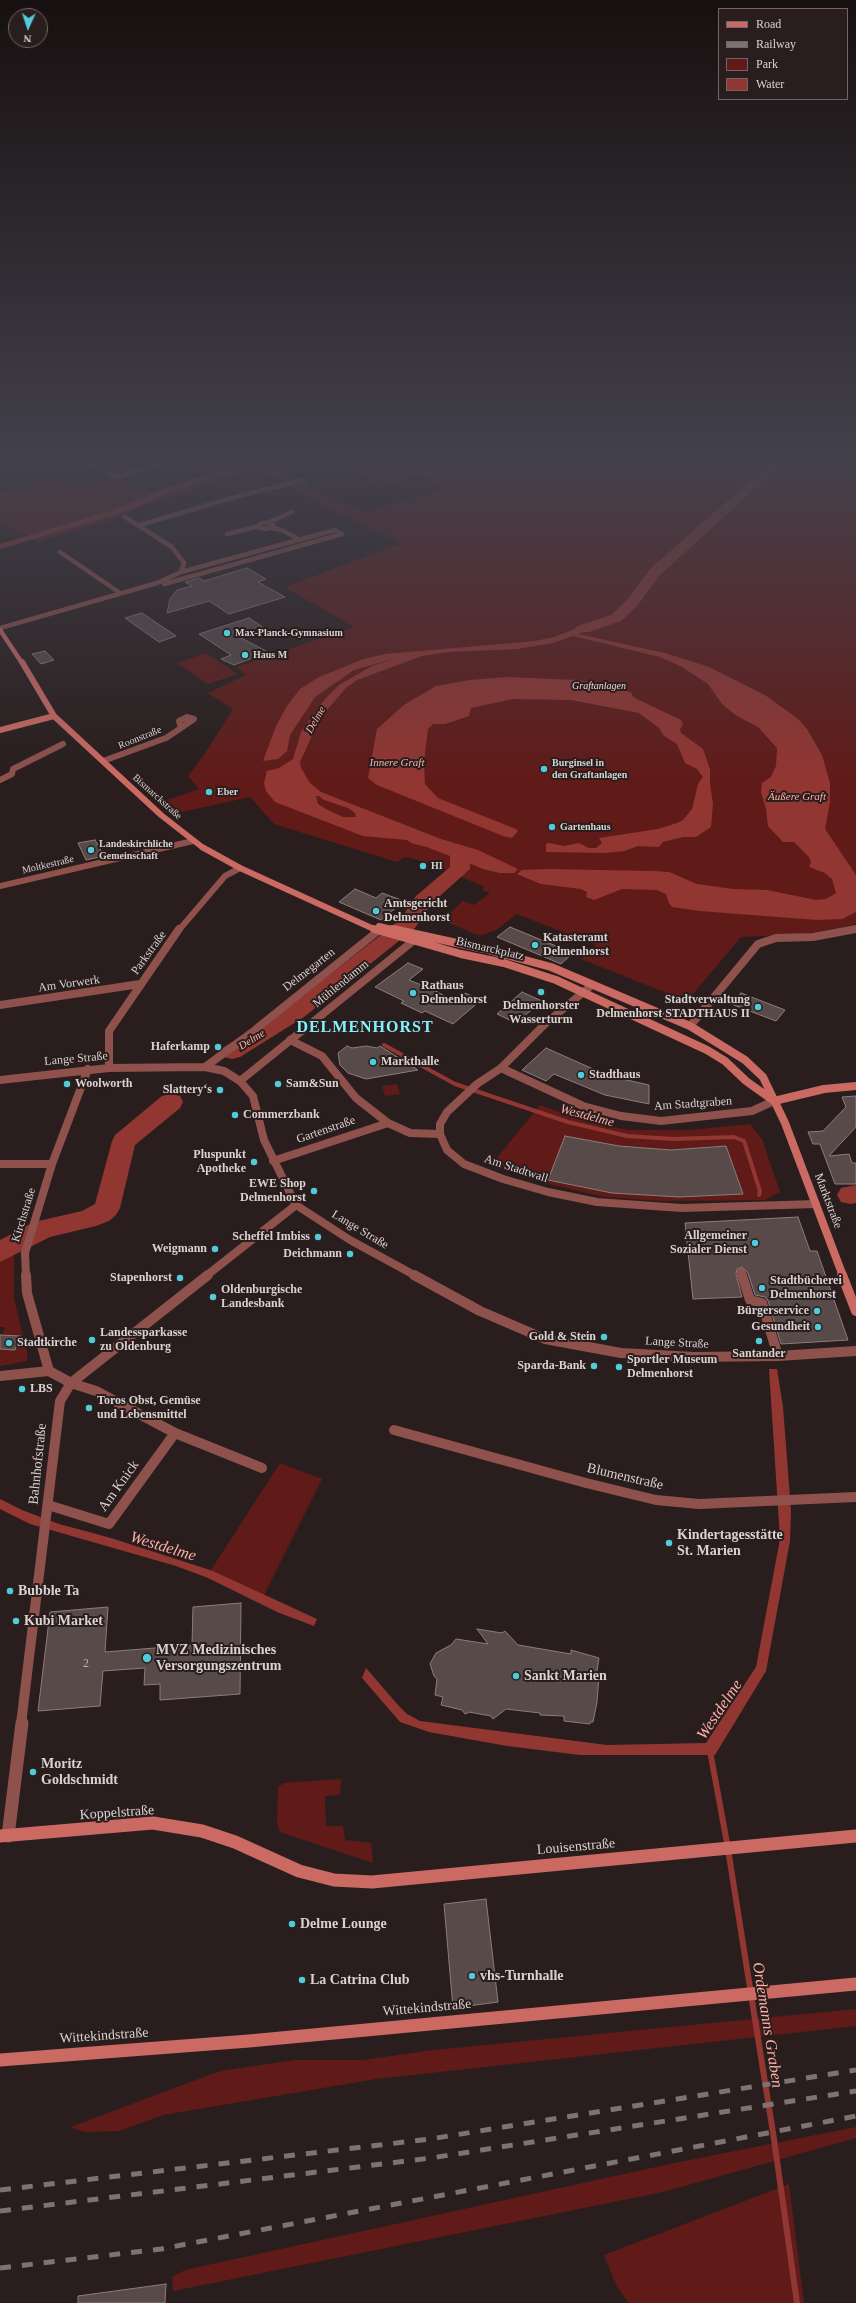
<!DOCTYPE html>
<meta charset="utf-8">
<style>
body{margin:0}
#map{position:relative;width:856px;height:2303px;overflow:hidden;background:#291e1d;font-family:Georgia,serif}
canvas{display:block}
.legend{position:absolute;left:718px;top:8px;width:130px;height:92px;box-sizing:border-box;background:#291e1d;border:1px solid #706665;margin:0;padding:5px 7px;list-style:none;font-size:12px;color:#dad2d1}
.legend li{display:flex;align-items:center;gap:8px;height:20px}
.legend b{width:20px;border:1px solid #706665}
.north{position:absolute;left:8px;top:8px;width:40px;height:40px;box-sizing:border-box;background:#291e1d;border:1px solid #706665;border-radius:50%;rotate:183deg;font-size:11px;font-weight:700;line-height:16px;text-align:center;color:#dad2d1}
.north::after{content:'';display:block;margin:auto;width:14px;height:18px;background:#52cbd9;clip-path:polygon(50% 0,100% 100%,50% 72%,0 100%)}
</style>
<div id="map">
<canvas width="856" height="2303"></canvas>
<ul class="legend">
<li><b style="height:5px;background:#cb6a62"></b>Road</li>
<li><b style="height:5px;background:#7d7372"></b>Railway</li>
<li><b style="height:11px;background:#601b19"></b>Park</li>
<li><b style="height:11px;background:#923632"></b>Water</li>
</ul>
<div class="north">N</div>
</div>
<script>
const context = document.querySelector('canvas').getContext('2d');
context.lineJoin = 'round';
function fill(path, color) {
  context.fillStyle = color;
  context.fill(path, 'evenodd');
}
function poly(rows) {
  const path = new Path2D();
  for (const r of rows) {
    path.moveTo(r[0], r[1]);
    for (let i = 2; i < r.length; i += 2) path.lineTo(r[i], r[i + 1]);
  }
  return path;
}
function trace(path, color, width, dash) {
  context.strokeStyle = color;
  context.lineWidth = width;
  context.lineCap = dash ? 'butt' : 'round';
  context.setLineDash(dash || []);
  context.stroke(path);
}
function drawText(font, color, halo, rows, align = 'center') {
  context.font = font + ' Georgia,serif';
  context.lineWidth = 4;
  context.setLineDash([]);
  context.textBaseline = 'middle';
  context.strokeStyle = halo;
  context.fillStyle = color;
  for (const [text, x, y, turn = 0] of rows) {
    context.save();
    context.translate(x, y);
    context.rotate((+turn || 0) * Math.PI / 180);
    context.textAlign = isNaN(turn) ? turn : align;
    if (halo) context.strokeText(text, 0, 0);
    context.fillText(text, 0, 0);
    context.restore();
  }
}
fill(poly([
 [245,456,265,459,318,491,365,513,445,488,420,474,378,488,337,456,856,456,856,924,805,934,741,937,687,1001,581,959,596,945,517,914,496,930,480,936,442,920,463,901,474,905,490,893,482,890,484,887,431,863,405,857,397,862,274,824,250,797,173,814,161,802,199,789,188,776,204,755,233,709,208,693,246,675,236,667,354,627,285,587,402,543,313,500,259,468,129,511,133,513,38,542,5,524,0,526,0,493,55,478,78,487,114,478,156,493,218,472],
 [206,653,238,674,208,684,177,663],
 [397,1084,400,1094,385,1096,382,1086],
 [540,1105,590,1123,630,1130,690,1130,750,1124,762,1139,780,1192,765,1200,662,1201,605,1197,553,1185,492,1164],
 [14,1254,14,1299,27,1351,27,1361,0,1366,0,1349,15,1350,19,1336,2,1335,5,1327,0,1327,0,1262],
 [280,1463,322,1479,264,1595,211,1570],
 [341,1779,340,1795,325,1796,326,1826,343,1826,345,1840,371,1843,373,1863,280,1832,277,1824,278,1787,284,1783],
 [856,2009,856,2026,376,2079,163,2115,119,2131,84,2132,71,2127,220,2071,295,2060,362,2060,434,2050],
 [856,2127,856,2138,663,2192,173,2291,172,2277,185,2270,670,2164],
 [789,2184,804,2303,629,2303,617,2287,604,2255]
]), '#601b19');
fill(poly([
 [604,618,618,620,578,634,665,653,709,667,765,695,798,719,807,729,822,755,830,783,830,802,825,829,856,875,856,912,842,919,817,920,700,911,672,907,669,903,666,894,657,890,622,889,594,900,586,897,587,892,581,889,541,884,517,874,522,870,547,869,653,871,669,872,697,884,733,889,767,890,816,900,826,899,836,893,832,879,825,873,809,867,811,862,809,857,794,842,783,842,768,826,766,809,761,792,762,783,771,777,776,766,777,748,758,727,737,716,722,704,708,684,682,667,660,657,573,636,553,643,517,649,448,652,422,656,357,680,346,688,320,718,300,762,301,768,310,783,321,792,441,839,478,850,518,869,514,873,500,873,483,869,438,850,411,843,407,840,363,836,275,802,266,791,264,783,267,771,279,768,293,759,301,732,325,699,339,685,372,666,397,658,354,670,315,697,290,735,287,751,278,759,263,761,276,726,287,706,300,689,319,677,364,659,385,654,535,641,554,637],
 [316,796,319,796,324,800,348,808,355,813,356,817,343,817,326,809,318,804],
 [507,677,578,680,588,682,599,689,624,690,632,693,632,696,637,699,681,720,683,725,680,729,681,733,703,749,710,769,710,784,713,804,711,827,696,837,683,837,663,842,659,847,638,846,624,851,606,853,546,852,546,844,549,843,564,846,579,843,589,848,596,848,602,843,599,838,658,829,677,823,683,820,692,809,698,784,703,777,697,769,685,763,677,744,664,736,659,728,639,713,571,700,513,699,471,708,469,716,445,724,433,724,428,729,424,761,425,784,438,798,516,829,518,831,512,838,503,836,377,785,368,778,377,729,404,705,436,686,470,680],
 [769,1369,777,1369,783,1407,791,1511,790,1541,766,1671,715,1755,580,1755,507,1746,429,1732,400,1722,362,1678,366,1668,398,1705,407,1714,420,1721,607,1745,706,1743,756,1667,780,1539],
 [0,1499,22,1510,59,1524,111,1538,213,1571,317,1619,314,1626,277,1612,208,1578,176,1566,30,1524,0,1509]
]), '#923632');
trace(poly([
 [384,1045,455,1084,568,1122,627,1136,674,1139,734,1137,744,1141,760,1191,759,1195]
]), '#923632', 4);
trace(poly([
 [710,1751,727,1843,774,2139,797,2303]
]), '#923632', 6);
fill(poly([
 [244,456,253,456,225,475,173,491,122,513,0,549,0,544,116,509,167,487,219,471,244,456]
]), '#923632');
fill(poly([
 [778,456,791,456,660,575,637,606,621,621,589,632,577,632,575,629,577,626,611,615,627,600,650,569,778,456],
 [436,838,467,849,470,853,470,869,431,904,415,928,304,1017,240,1057,232,1059,224,1057,220,1052,224,1047,288,1007,400,920,416,896,450,867,450,856,429,848,426,844,429,840,436,838],
 [171,1094,180,1096,183,1102,180,1108,135,1145,120,1208,116,1215,109,1221,96,1226,50,1237,0,1262,0,1240,34,1222,82,1211,95,1204,112,1141,115,1135,162,1096,171,1094],
 [856,1185,856,1203,850,1204,841,1202,837,1195,841,1188,856,1185]
]), '#923632');
const building = poly([
 [247,568,266,579,258,582,285,597,229,614,209,601,167,613,170,599,177,590,192,586,185,582,199,578,204,581,247,568],
 [142,613,176,636,159,642,125,618,142,613],
 [249,618,267,630,241,638,268,652,234,665,221,659,231,655,199,634,249,618],
 [45,651,54,660,41,664,32,654,45,651],
 [95,840,104,856,86,860,78,843,95,840],
 [355,889,376,898,382,893,404,901,381,920,339,902,355,889],
 [510,927,573,953,561,964,497,937,510,927],
 [408,963,423,969,409,980,434,990,455,1002,465,993,481,1000,453,1024,425,1011,422,1013,401,1003,404,1001,375,987,408,963],
 [522,992,542,1001,516,1023,497,1014,522,992],
 [741,993,785,1010,776,1021,731,1004,741,993],
 [347,1046,352,1048,366,1046,377,1048,380,1046,418,1070,366,1079,348,1073,340,1065,338,1053,347,1046],
 [546,1048,609,1076,649,1085,649,1104,605,1095,554,1074,546,1081,522,1070,546,1048],
 [856,1096,856,1127,829,1156,849,1154,852,1163,856,1163,856,1184,835,1184,820,1144,813,1144,808,1132,823,1131,846,1107,842,1097,856,1096],
 [565,1136,619,1146,671,1150,726,1146,743,1194,679,1197,612,1193,548,1180,565,1136],
 [798,1217,810,1251,817,1251,848,1340,781,1344,768,1301,765,1297,755,1295,748,1273,742,1267,737,1269,736,1274,742,1297,693,1299,685,1223,798,1217],
 [0,1335,20,1336,15,1350,0,1349,0,1335],
 [241,1603,240,1694,160,1700,160,1684,144,1685,145,1668,103,1671,100,1706,38,1711,50,1612,108,1607,105,1652,192,1645,193,1607,241,1603],
 [477,1629,502,1633,505,1631,518,1645,571,1654,571,1650,599,1658,596,1677,599,1677,597,1702,593,1722,590,1722,590,1724,564,1721,564,1716,540,1715,540,1713,506,1709,493,1719,491,1716,469,1712,465,1714,462,1710,441,1705,443,1697,435,1695,437,1679,434,1676,430,1664,436,1653,451,1645,456,1639,488,1644,477,1629],
 [486,1899,498,2002,453,2008,444,1904,486,1899],
 [166,2284,165,2303,78,2303,78,2296,166,2284]
]);
fill(building, '#574a48');
trace(building, '#8b7d7b', 1);
trace(poly([
 [70,456,118,477,178,457],
 [446,456,449,457],
 [262,523,271,523,274,526,267,529,256,527,262,523],
 [267,523,292,512],
 [140,525,235,497,304,480],
 [272,528,282,530,300,540],
 [227,534,256,527],
 [60,552,120,593],
 [181,572,335,530,342,534],
 [164,584,342,534],
 [0,628,157,583,181,572,184,563,172,547,125,517]
]), '#8e514b', 4.5);
trace(poly([
 [187,717,194,719,181,728,179,721,187,717],
 [103,761,166,738,181,728],
 [0,780,12,774,13,769,63,744],
 [0,886,193,841],
 [179,930,225,876,240,868],
 [851,930,856,929]
]), '#8e514b', 6);
trace(poly([
 [592,985,545,1024,501,1068,477,1084,447,1112,440,1124,440,1134,447,1150,464,1164,503,1179,548,1192,597,1202,681,1208,816,1204],
 [0,1005,140,984],
 [690,1026,758,944,776,938,813,937,856,929],
 [256,1029,378,931],
 [290,1040,322,1056,356,1098,388,1123,410,1133,440,1134],
 [205,1067,254,1031],
 [109,1068,109,1031,179,929],
 [501,1068,583,1106,621,1116,661,1121,752,1111,774,1101],
 [0,1080,109,1068,205,1067,224,1071,240,1081,253,1096,264,1140,296,1205,350,1240,416,1276],
 [240,1081,418,937],
 [273,1161,388,1123],
 [0,1164,52,1164],
 [741,1272,742,1276],
 [26,1276,25,1253,52,1164,88,1069],
 [206,1276,296,1205]
]), '#8e514b', 8);
trace(poly([
 [26,1275,27,1293,49,1371],
 [414,1275,480,1311,545,1339,621,1353,694,1357,778,1356,856,1351],
 [742,1275,750,1300,762,1303,778,1356],
 [0,1376,49,1371,71,1383,96,1391,175,1433,262,1468],
 [394,1430,586,1483,656,1500,699,1504,856,1497],
 [48,1505,109,1524,175,1433],
 [21,1724,60,1401,71,1383,208,1275]
]), '#8e514b', 10);
trace(poly([
 [8,1836,22,1723]
]), '#8e514b', 13);
trace(poly([
 [0,461,15,456],
 [0,630,22,663]
]), '#cb6a62', 4.5);
trace(poly([
 [22,662,54,716,161,815,202,847,240,868,376,930],
 [0,730,54,716],
 [379,926,397,930]
]), '#cb6a62', 6);
trace(poly([
 [374,929,461,954,504,963,556,980,707,1050,725,1061,746,1081,774,1101],
 [393,929,484,949,551,967,690,1026,745,1060,763,1077,785,1123,843,1276],
 [774,1101,824,1089,856,1086]
]), '#cb6a62', 8);
trace(poly([
 [842,1275,856,1311]
]), '#cb6a62', 10);
trace(poly([
 [0,1836,153,1823,202,1831,235,1842,299,1871,334,1880,372,1882,856,1836],
 [0,2060,249,2041,856,1984]
]), '#cb6a62', 13);
trace(poly([
 [0,2190,430,2139,856,2070],
 [0,2211,431,2158,856,2091],
 [0,2268,161,2249,856,2116]
]), '#7d7372', 5, [11, 11]);
const sky = context.createLinearGradient(0, 0, 0, 778);
sky.addColorStop(0, '#171010');
sky.addColorStop(0.59, '#43414c');
sky.addColorStop(1, '#43414c00');
context.fillStyle = sky;
context.fillRect(0, 0, 856, 778);
for (const [x, y, r, color] of [
 [227,633,4,"#52cbd9"],
 [245,655,4,"#52cbd9"],
 [544,769,4,"#52cbd9"],
 [209,792,4,"#52cbd9"],
 [552,827,4,"#52cbd9"],
 [91,850,4,"#52cbd9"],
 [423,866,4,"#52cbd9"],
 [376,911,4,"#52cbd9"],
 [535,945,4,"#52cbd9"],
 [541,992,4,"#52cbd9"],
 [413,993,4,"#52cbd9"],
 [758,1007,4,"#52cbd9"],
 [218,1047,4,"#52cbd9"],
 [373,1062,4,"#52cbd9"],
 [581,1075,4,"#52cbd9"],
 [67,1084,4,"#52cbd9"],
 [278,1084,4,"#52cbd9"],
 [220,1090,4,"#52cbd9"],
 [235,1115,4,"#52cbd9"],
 [254,1162,4,"#52cbd9"],
 [314,1191,4,"#52cbd9"],
 [318,1237,4,"#52cbd9"],
 [755,1243,4,"#52cbd9"],
 [215,1249,4,"#52cbd9"],
 [350,1254,4,"#52cbd9"],
 [180,1278,4,"#52cbd9"],
 [762,1288,4,"#52cbd9"],
 [213,1297,4,"#52cbd9"],
 [817,1311,4,"#52cbd9"],
 [818,1327,4,"#52cbd9"],
 [604,1337,4,"#52cbd9"],
 [92,1340,4,"#52cbd9"],
 [759,1341,4,"#52cbd9"],
 [9,1343,4,"#52cbd9"],
 [594,1366,4,"#52cbd9"],
 [619,1367,4,"#52cbd9"],
 [22,1389,4,"#52cbd9"],
 [89,1408,4,"#52cbd9"],
 [669,1543,4,"#52cbd9"],
 [10,1591,4,"#52cbd9"],
 [16,1621,4,"#52cbd9"],
 [147,1658,5,"#52cbd9"],
 [516,1676,4,"#52cbd9"],
 [33,1772,4,"#52cbd9"],
 [292,1924,4,"#52cbd9"],
 [472,1976,4,"#52cbd9"],
 [302,1980,4,"#52cbd9"]
]) {
  const dot = new Path2D();
  dot.arc(x, y, r, 0, 2 * Math.PI);
  context.fillStyle = color;
  context.fill(dot);
  trace(dot, '#291e1d', 1.5);
}
drawText('bold 10px', '#dad2d1', '#291e1d', [
 ["Max-Planck-Gymnasium",235,633],
 ["Haus M",253,655],
 ["Burginsel in",552,763],
 ["den Graftanlagen",552,775],
 ["Eber",217,792],
 ["Gartenhaus",560,827],
 ["Landeskirchliche",99,844],
 ["Gemeinschaft",99,856],
 ["HI",431,866]
], 'left');
drawText('italic 10px', '#f3d8d5', '#291e1d', [
 ["Graftanlagen",599,686]
]);
drawText('10px', '#dad2d1', '#291e1d', [
 ["Roonstraße",140,738,-22],
 ["Bismarckstraße",157,797,42],
 ["Moltkestraße",48,865,-13]
]);
drawText('italic 11px', '#fdafa7', '#291e1d', [
 ["Delme",316,720,-60],
 ["Innere Graft",397,763],
 ["Äußere Graft",797,797],
 ["Delme",252,1040,-32]
]);
drawText('bold 12px', '#dad2d1', '#291e1d', [
 ["Amtsgericht",384,904],
 ["Delmenhorst",384,918],
 ["Katasteramt",543,938],
 ["Delmenhorst",543,952],
 ["Rathaus",421,986],
 ["Delmenhorst",421,1000],
 ["Stadtverwaltung",750,1000,"right"],
 ["Delmenhorst STADTHAUS II",750,1014,"right"],
 ["Delmenhorster",541,1006,"center"],
 ["Wasserturm",541,1020,"center"],
 ["Haferkamp",210,1047,"right"],
 ["Markthalle",381,1062],
 ["Stadthaus",589,1075],
 ["Woolworth",75,1084],
 ["Sam&Sun",286,1084],
 ["Slattery‘s",212,1090,"right"],
 ["Commerzbank",243,1115],
 ["Pluspunkt",246,1155,"right"],
 ["Apotheke",246,1169,"right"],
 ["EWE Shop",306,1184,"right"],
 ["Delmenhorst",306,1198,"right"],
 ["Allgemeiner",747,1236,"right"],
 ["Sozialer Dienst",747,1250,"right"],
 ["Scheffel Imbiss",310,1237,"right"],
 ["Weigmann",207,1249,"right"],
 ["Deichmann",342,1254,"right"],
 ["Stapenhorst",172,1278,"right"],
 ["Stadtbücherei",770,1281],
 ["Delmenhorst",770,1295],
 ["Oldenburgische",221,1290],
 ["Landesbank",221,1304],
 ["Bürgerservice",809,1311,"right"],
 ["Gesundheit",810,1327,"right"],
 ["Landessparkasse",100,1333],
 ["zu Oldenburg",100,1347],
 ["Gold & Stein",596,1337,"right"],
 ["Stadtkirche",17,1343],
 ["Santander",759,1354,"center"],
 ["Sportler Museum",627,1360],
 ["Delmenhorst",627,1374],
 ["Sparda-Bank",586,1366,"right"],
 ["LBS",30,1389],
 ["Toros Obst, Gemüse",97,1401],
 ["und Lebensmittel",97,1415]
], 'left');
drawText('12px', '#dad2d1', '#291e1d', [
 ["Bismarckplatz",490,949,13],
 ["Parkstraße",149,953,-54],
 ["Delmegarten",309,970,-38],
 ["Am Vorwerk",69,984,-8],
 ["Mühlendamm",341,984,-39],
 ["Lange Straße",76,1059,-5],
 ["Am Stadtgraben",693,1104,-4],
 ["Gartenstraße",326,1130,-19],
 ["Am Stadtwall",516,1169,18],
 ["Marktstraße",828,1201,69],
 ["Kirchstraße",24,1215,-73],
 ["Lange Straße",360,1230,31],
 ["Lange Straße",677,1343,3]
]);
drawText('12px', '#b9b0af', null, [
 ["2",86,1664]
]);
drawText('italic 13px', '#fdafa7', '#291e1d', [
 ["Westdelme",587,1116,15]
]);
drawText('14px', '#dad2d1', '#291e1d', [
 ["Bahnhofstraße",38,1464,-84],
 ["Blumenstraße",625,1477,13],
 ["Am Knick",119,1486,-54],
 ["Koppelstraße",117,1813,-4],
 ["Louisenstraße",576,1847,-5],
 ["Wittekindstraße",427,2008,-5],
 ["Wittekindstraße",104,2036,-4]
]);
drawText('bold 14px', '#dad2d1', '#291e1d', [
 ["Kindertagesstätte",677,1535],
 ["St. Marien",677,1551],
 ["Bubble Ta",18,1591],
 ["Kubi Market",24,1621],
 ["MVZ Medizinisches",156,1650],
 ["Versorgungszentrum",156,1666],
 ["Sankt Marien",524,1676],
 ["Moritz",41,1764],
 ["Goldschmidt",41,1780],
 ["Delme Lounge",300,1924],
 ["vhs-Turnhalle",480,1976],
 ["La Catrina Club",310,1980]
], 'left');
context.letterSpacing = '1px';
drawText('bold 16px', '#85effc', '#291e1d', [
 ["DELMENHORST",365,1028]
]);
context.letterSpacing = '0px';
drawText('italic 16px', '#fdafa7', '#291e1d', [
 ["Westdelme",163,1547,17],
 ["Westdelme",720,1710,-56],
 ["Ordemanns Graben",767,2025,81]
]);
</script>
